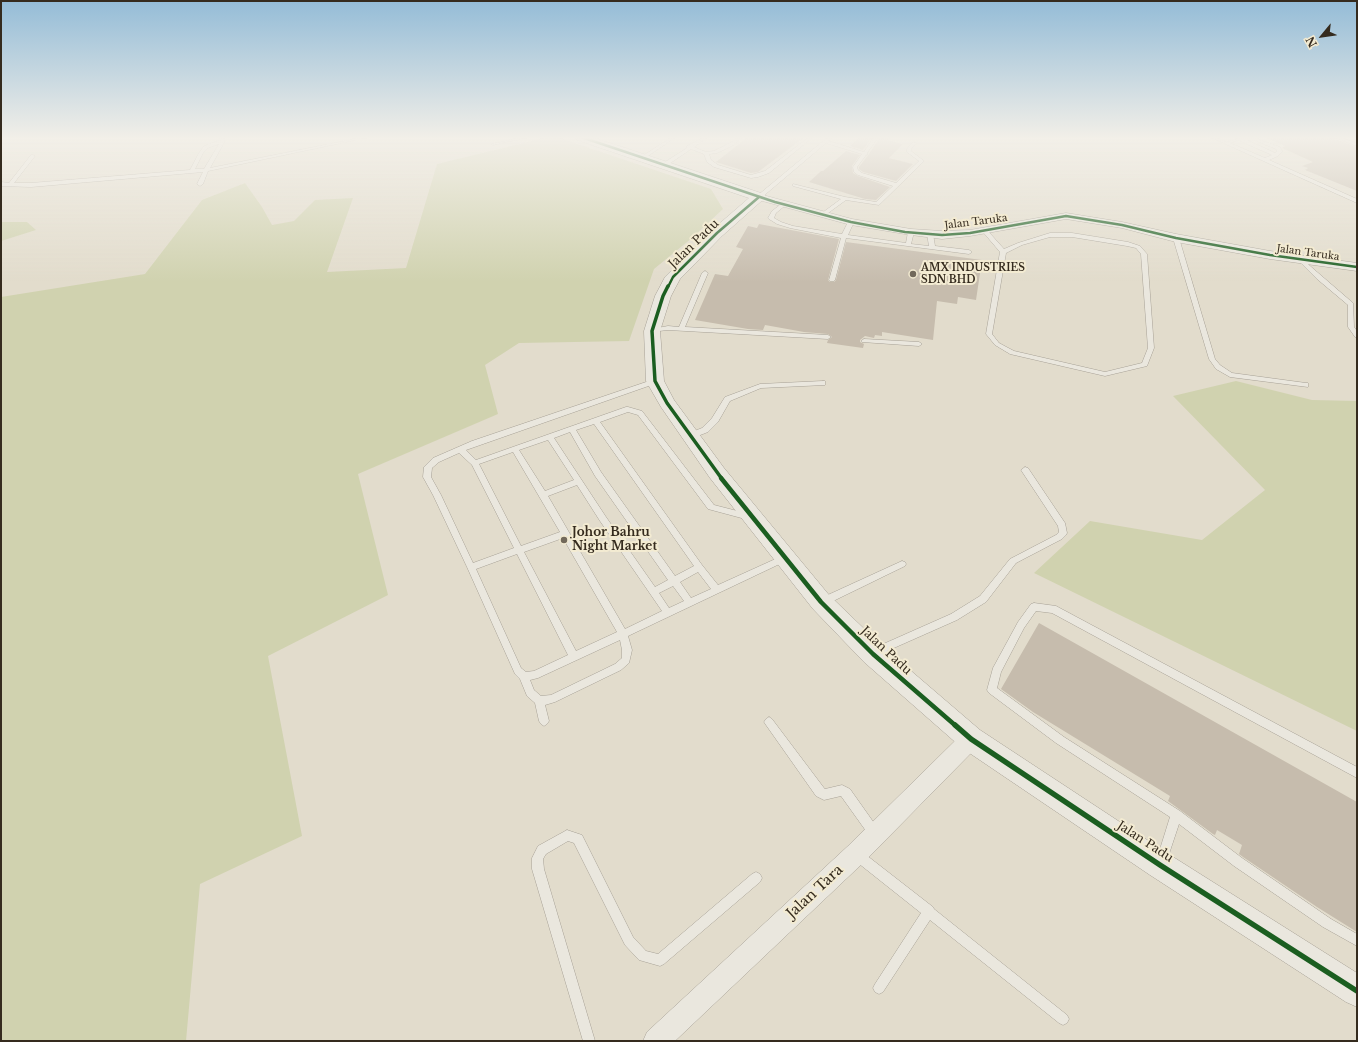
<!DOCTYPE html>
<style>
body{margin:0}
#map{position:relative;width:1358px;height:1042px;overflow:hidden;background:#e2dccc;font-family:"Libre Baskerville",serif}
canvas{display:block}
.frame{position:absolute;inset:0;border:2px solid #352b1e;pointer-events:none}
.north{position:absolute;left:1302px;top:16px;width:40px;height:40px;-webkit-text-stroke:3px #f3ebd2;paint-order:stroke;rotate:241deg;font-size:11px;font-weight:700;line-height:16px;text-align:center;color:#352b1e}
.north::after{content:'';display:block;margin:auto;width:14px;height:18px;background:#352b1e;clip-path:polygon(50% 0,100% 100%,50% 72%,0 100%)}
</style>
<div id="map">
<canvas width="1358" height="1042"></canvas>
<div class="frame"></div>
<div class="north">N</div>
</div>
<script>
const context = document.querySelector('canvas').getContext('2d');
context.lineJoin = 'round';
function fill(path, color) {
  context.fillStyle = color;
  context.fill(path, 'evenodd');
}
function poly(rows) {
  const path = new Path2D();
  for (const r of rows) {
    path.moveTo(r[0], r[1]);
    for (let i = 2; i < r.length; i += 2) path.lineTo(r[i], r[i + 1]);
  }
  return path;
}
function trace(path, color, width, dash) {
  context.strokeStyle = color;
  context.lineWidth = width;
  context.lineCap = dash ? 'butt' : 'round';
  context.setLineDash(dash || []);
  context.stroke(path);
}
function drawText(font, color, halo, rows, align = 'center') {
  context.font = font + ' "Libre Baskerville",serif';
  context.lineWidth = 4;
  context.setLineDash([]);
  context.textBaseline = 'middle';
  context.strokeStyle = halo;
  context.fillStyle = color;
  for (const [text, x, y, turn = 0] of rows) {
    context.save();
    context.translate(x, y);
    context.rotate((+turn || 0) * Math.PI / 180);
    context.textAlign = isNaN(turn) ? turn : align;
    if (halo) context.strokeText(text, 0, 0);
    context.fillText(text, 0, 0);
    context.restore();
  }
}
fill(poly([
 [548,137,557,137,711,189,723,209,692,238,654,269,629,341,519,343,485,365,498,414,358,474,388,595,268,656,302,836,200,884,186,1041,1,1041,1,297,145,274,202,200,245,183,262,207,272,225,294,221,315,200,353,198,327,272,406,268,437,164],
 [1,222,27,222,36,230,1,241],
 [1236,381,1312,400,1357,401,1357,731,1034,573,1090,521,1202,540,1265,490,1173,396]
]), '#d0d2af');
fill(poly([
 [749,136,806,136,758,172,751,173,716,162],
 [861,136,873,136,863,150,850,146],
 [877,136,893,136,888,140,903,144,889,158,913,164,896,181,863,172,859,169,859,167,869,154,878,140],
 [1262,136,1332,136,1332,138,1357,147,1357,191,1305,170,1308,168,1302,166,1313,162,1282,148,1285,146],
 [846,151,860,155,852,166,853,173,858,176,890,187,876,200,865,199,809,182,821,171,823,171],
 [759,224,839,239,828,280,830,282,834,282,836,280,846,242,982,260,976,300,958,297,957,304,937,301,933,340,882,332,882,336,875,335,874,338,865,336,860,340,860,342,864,344,863,348,827,343,828,340,832,337,828,334,804,332,765,325,763,330,748,329,695,320,715,274,728,276,743,249,736,247,748,226,757,228],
 [1039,623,1357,802,1357,932,1317,907,1243,857,1239,854,1242,845,1217,830,1215,835,1213,834,1168,801,1170,796,1033,712,1001,689]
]), '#c6bcad');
const service = poly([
 [220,137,224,137,225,141,210,168,364,137,370,137,208,171,203,184,200,186,197,184,203,172,31,187,1,186,1,182,9,183,31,155,33,155,35,156,14,183,31,183,190,170,199,153,204,146,220,140,220,137],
 [219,144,204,169,195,169,203,153,208,148,219,144],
 [524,137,530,137,493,145,491,144,524,137],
 [672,137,676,137,645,158,641,157,672,137],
 [704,137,708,137,694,147,706,152,714,151,728,144,739,137,743,137,732,146,717,153,709,154,711,160,718,165,751,175,765,171,809,137,813,137,769,173,758,177,751,178,714,167,707,162,704,154,691,149,666,166,662,166,662,164,687,148,687,146,704,137],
 [828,137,832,137,829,141,864,152,873,138,877,138,877,139,867,153,868,154,866,155,857,167,858,170,862,173,896,183,919,161,907,152,907,149,913,142,917,143,911,149,911,151,924,161,879,205,846,200,824,216,821,214,822,213,841,199,793,186,793,184,845,197,876,202,893,186,858,175,854,172,853,167,862,154,826,143,761,198,757,198,757,196,828,137],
 [1210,137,1215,137,1226,142,1240,138,1255,138,1280,147,1282,151,1282,152,1278,156,1269,160,1357,199,1357,203,1210,137],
 [1240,140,1240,141,1272,155,1265,158,1230,143,1240,140],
 [1247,140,1254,140,1276,149,1277,151,1275,153,1247,140],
 [1333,137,1338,137,1357,143,1357,146,1333,137],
 [784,202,787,204,776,213,774,218,781,222,793,226,842,234,848,222,851,220,854,222,848,235,906,243,908,232,911,230,914,232,911,244,929,246,927,234,930,232,933,234,935,246,969,250,972,252,969,254,846,238,835,280,834,281,830,281,829,280,841,238,790,228,777,224,769,219,768,218,772,211,784,202],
 [983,230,987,230,1004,249,1018,243,1050,233,1072,233,1128,242,1140,246,1147,254,1154,348,1147,366,1105,376,1010,354,995,345,986,334,1000,252,983,232,983,230],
 [1050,237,1072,237,1127,246,1136,248,1141,254,1148,348,1142,363,1105,372,1014,351,999,343,992,334,1006,253,1022,245,1050,237],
 [1174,237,1179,238,1215,359,1220,365,1232,373,1306,383,1308,383,1308,387,1230,377,1216,369,1209,359,1173,238,1174,237],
 [1302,259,1353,303,1354,327,1357,331,1357,338,1355,337,1348,327,1348,305,1317,279,1300,262,1300,260,1302,259],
 [705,271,708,273,685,327,828,335,831,337,828,339,668,330,650,332,649,331,652,329,668,326,679,327,702,273,705,271],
 [864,339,919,342,922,344,919,346,862,342,861,341,864,339],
 [655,379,658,381,657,383,466,450,476,460,626,407,628,407,642,411,714,505,749,514,752,515,753,517,752,519,749,520,708,509,638,415,628,412,600,422,702,565,718,585,782,556,785,555,788,556,789,558,788,560,628,636,632,650,629,663,621,670,555,702,545,705,549,721,547,724,544,726,541,724,539,721,535,703,527,696,520,679,515,674,467,567,433,495,423,477,424,467,433,458,472,441,655,379],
 [594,424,694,566,675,576,601,472,576,430,594,424],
 [570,432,595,476,668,580,655,587,606,517,554,438,570,432],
 [548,440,574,480,545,491,519,450,548,440],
 [513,452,560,532,521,546,479,464,513,452],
 [459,453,472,465,514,548,473,563,441,495,431,477,432,468,439,462,459,453],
 [577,485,600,521,662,611,625,629,548,496,577,485],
 [563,538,617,632,576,651,524,552,563,538],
 [517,554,568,655,534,671,526,672,521,668,476,569,517,554],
 [698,572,711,589,691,598,680,582,698,572],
 [673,586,684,601,669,608,659,593,673,586],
 [620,640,622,650,622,658,615,664,551,695,541,696,534,690,530,680,538,678,620,640],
 [823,381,825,381,825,385,761,388,730,401,718,422,708,432,690,439,686,436,687,434,702,428,712,418,725,397,760,384,823,381],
 [1025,467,1028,468,1065,523,1067,533,1066,535,1062,539,1016,563,986,602,957,620,878,655,875,656,872,655,870,652,872,649,951,614,980,596,1010,559,1056,535,1059,532,1058,526,1021,470,1025,467],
 [902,561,905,562,906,564,905,566,825,605,822,606,819,605,818,602,819,599,902,561],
 [1034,603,1056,606,1357,767,1357,778,1052,613,1036,611,1024,628,1001,672,997,688,1064,737,1180,811,1242,858,1331,919,1357,934,1357,946,1323,927,1234,866,1179,824,1165,866,1161,867,1157,866,1156,862,1170,817,1056,743,989,693,987,690,993,668,1018,622,1031,604,1034,603],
 [769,717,772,719,824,788,825,789,842,785,850,789,879,830,880,834,879,838,875,839,871,838,841,796,824,800,816,796,766,725,764,722,766,719,769,717],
 [567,830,582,835,633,937,646,951,658,954,752,874,756,872,760,874,762,878,760,882,664,964,660,966,639,960,625,945,574,843,568,841,546,854,543,859,544,869,595,1041,583,1041,532,869,532,858,538,846,567,830],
 [857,850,861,851,933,907,934,909,1067,1015,1069,1019,1067,1023,1063,1025,1059,1023,930,920,883,992,879,994,875,992,873,988,875,984,921,913,853,859,852,855,853,851,857,850]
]);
const minor = poly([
 [759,194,852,219,911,229,942,231,970,230,1066,213,1122,222,1176,234,1270,251,1357,263,1357,271,1270,259,1176,242,1122,228,1066,219,970,236,942,239,911,235,851,225,755,199,754,197,759,194],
 [971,729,978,732,982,739,978,746,864,862,675,1041,643,1041,647,1032,848,846,964,732,971,729]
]);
const tertiary = poly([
 [575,137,592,137,764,194,766,197,722,236,680,279,671,296,660,331,664,381,674,400,724,468,829,595,882,646,980,730,1170,855,1357,973,1357,1007,1346,1002,1150,875,962,748,864,662,813,609,710,478,661,407,646,381,644,331,655,296,665,277,712,230,749,198,577,140,575,137]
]);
trace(service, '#a7a196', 1);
trace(minor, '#a7a196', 1);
trace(tertiary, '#a7a196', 1);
fill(service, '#eae7de');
fill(minor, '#eae7de');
fill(tertiary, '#eae7de');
trace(poly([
 [581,137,775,202,851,222,905,232,942,235,970,233,1066,216,1122,225,1176,238,1270,255,1357,267],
 [668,287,673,277,717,233,759,197]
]), '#1b5e20', 2.5);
trace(poly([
 [668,286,663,296,652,331,655,381,667,403,722,479]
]), '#1b5e20', 3.5);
trace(poly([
 [721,478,821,602,873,654,956,726]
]), '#1b5e20', 4.5);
trace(poly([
 [955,725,971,739,1160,865,1357,991]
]), '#1b5e20', 5.5);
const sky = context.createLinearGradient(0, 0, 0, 282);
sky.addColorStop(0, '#94bcd7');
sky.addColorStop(0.49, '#f2efe8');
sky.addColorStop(1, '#f2efe800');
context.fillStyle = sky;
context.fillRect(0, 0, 1358, 282);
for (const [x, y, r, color] of [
 [913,274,4,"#72695b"],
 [564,540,4,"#72695b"]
]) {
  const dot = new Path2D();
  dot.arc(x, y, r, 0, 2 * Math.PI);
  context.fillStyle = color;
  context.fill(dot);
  trace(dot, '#f3ebd2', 1.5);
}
drawText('10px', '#352b1e', '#f3ebd2', [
 ["Jalan Taruka",976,222,-7],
 ["Jalan Taruka",1308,253,8]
]);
drawText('bold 10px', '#352b1e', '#f3ebd2', [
 ["AMX INDUSTRIES",921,268],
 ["SDN BHD",921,280]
], 'left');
drawText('12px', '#352b1e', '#f3ebd2', [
 ["Jalan Padu",694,244,-44],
 ["Jalan Padu",886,651,43],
 ["Jalan Padu",1145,842,33]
]);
drawText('bold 12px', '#352b1e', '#f3ebd2', [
 ["Johor Bahru",572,533],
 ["Night Market",572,547]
], 'left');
drawText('14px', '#352b1e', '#f3ebd2', [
 ["Jalan Tara",815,892,-43]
]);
</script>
